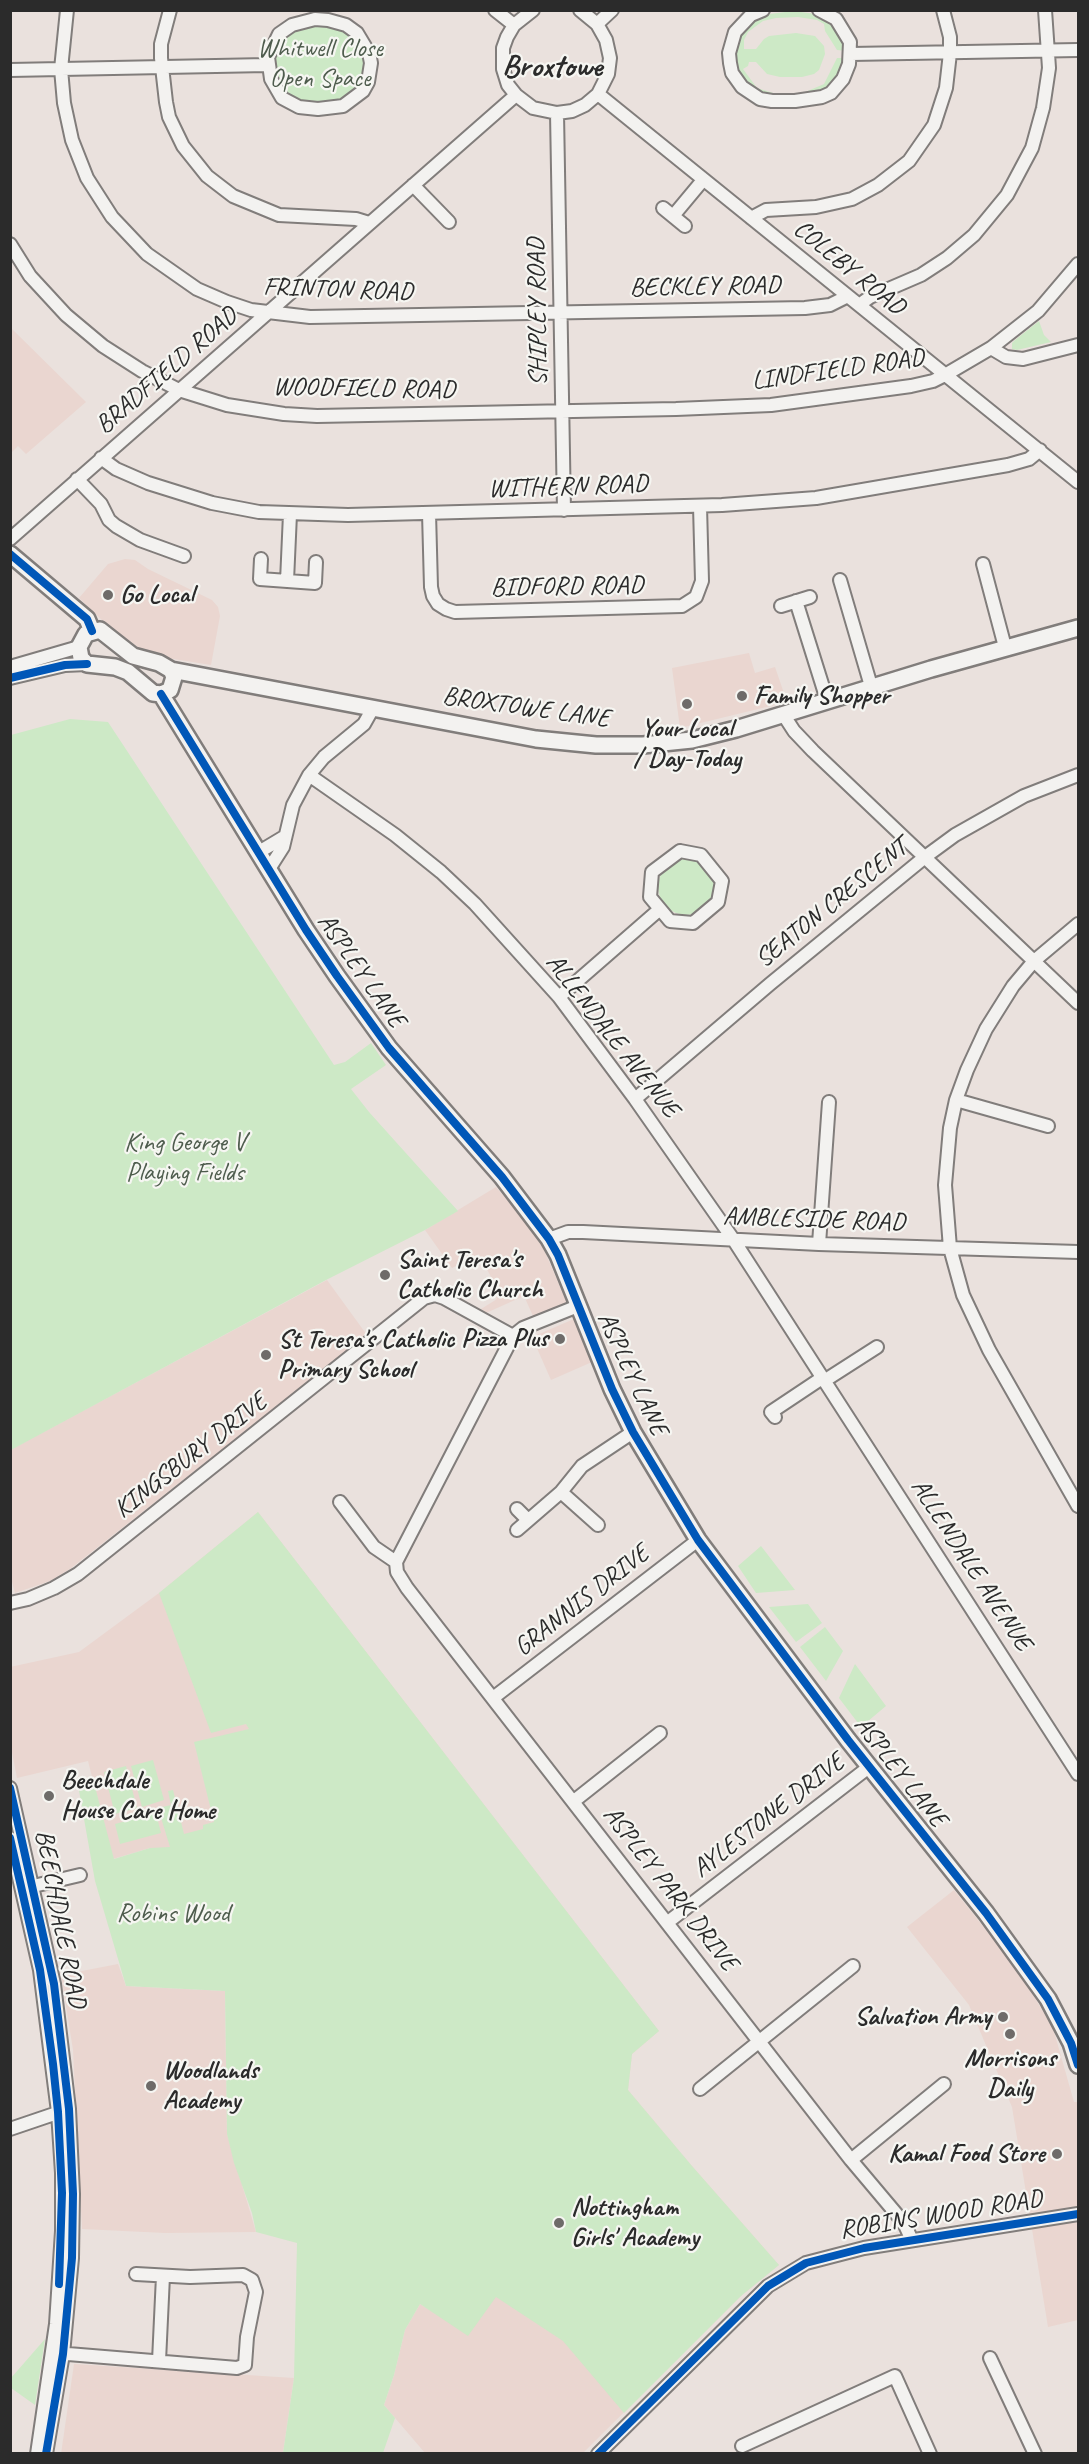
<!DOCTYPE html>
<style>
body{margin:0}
#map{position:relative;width:1089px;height:2464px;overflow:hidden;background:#eae1dd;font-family:Caveat,sans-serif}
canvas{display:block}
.frame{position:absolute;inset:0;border:12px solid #2b2b2b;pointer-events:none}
</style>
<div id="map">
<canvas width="1089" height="2464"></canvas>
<div class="frame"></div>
</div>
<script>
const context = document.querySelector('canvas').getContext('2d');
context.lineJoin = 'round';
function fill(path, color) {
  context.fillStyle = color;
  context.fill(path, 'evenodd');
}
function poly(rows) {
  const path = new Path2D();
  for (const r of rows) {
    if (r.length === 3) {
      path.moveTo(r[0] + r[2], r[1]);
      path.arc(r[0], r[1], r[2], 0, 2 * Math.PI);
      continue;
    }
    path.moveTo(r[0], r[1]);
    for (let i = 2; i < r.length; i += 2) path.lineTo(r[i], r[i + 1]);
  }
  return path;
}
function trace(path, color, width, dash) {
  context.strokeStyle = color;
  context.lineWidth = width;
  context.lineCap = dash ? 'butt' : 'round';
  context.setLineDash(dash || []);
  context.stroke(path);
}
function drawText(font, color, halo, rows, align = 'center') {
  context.font = font + ' Caveat,sans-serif';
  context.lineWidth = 4.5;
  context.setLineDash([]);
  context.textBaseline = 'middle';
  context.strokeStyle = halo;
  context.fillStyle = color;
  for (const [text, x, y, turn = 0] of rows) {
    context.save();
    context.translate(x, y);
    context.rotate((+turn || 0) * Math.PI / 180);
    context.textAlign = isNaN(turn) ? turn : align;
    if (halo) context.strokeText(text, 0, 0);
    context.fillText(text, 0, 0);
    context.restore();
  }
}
fill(poly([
 [10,327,86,402,26,454,18,446,11,453],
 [125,559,135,560,148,569,212,600,218,607,220,616,211,665,161,657,142,650,105,623,79,598,108,564],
 [749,653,755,673,775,667,787,702,680,728,672,668],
 [496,1187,535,1233,545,1252,567,1303,533,1316,524,1296,486,1313,481,1309,497,1299,496,1297,500,1294,479,1254,452,1268,425,1230],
 [327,1280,367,1335,70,1569,50,1581,15,1593,10,1574,10,1450],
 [574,1319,592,1362,551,1380,532,1337],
 [258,1512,659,2031,632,2054,628,2090,692,2166,779,2265,741,2296,583,2453,425,2453,384,2405,394,2375,405,2330,420,2304,436,2313,150,1848,113,1859,88,1761,17,1778,11,1747,10,1667,79,1652,159,1593],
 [954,1890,1018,1970,1053,2028,1074,2102,1078,2102,1078,2320,1048,2327,1012,2107,969,2005,907,1927],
 [118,1964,126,1986,225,1991,227,2134,256,2232,165,2233,82,2229,73,2050,61,1975],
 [74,2364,294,2378,283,2453,61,2454]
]), '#ead6d0');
fill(poly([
 [793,11,824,15,842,30,847,51,837,50,825,31,824,24,817,20,798,17,776,18,763,21,748,32,744,40,744,49,756,49,764,39,769,36,796,33,815,36,824,46,825,54,819,70,814,74,802,77,780,77,767,74,756,62,749,62,748,66,743,69,757,88,773,93,803,93,824,84,837,58,847,58,846,63,830,88,813,95,771,97,753,91,737,74,733,53,734,46,744,26,762,15],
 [316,24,334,25,355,36,366,57,365,78,359,88,339,102,307,105,284,93,279,87,272,60,280,39,291,29],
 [1039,321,1044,335,1051,342,1017,350,1012,349,1012,343,1015,340],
 [70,719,108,722,334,1065,345,1062,371,1043,386,1065,351,1089,369,1112,458,1211,425,1230,326,1280,11,1450,11,735],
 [686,887,28],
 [258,1512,659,2031,632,2054,628,2090,692,2166,779,2265,741,2296,624,2413,563,2341,496,2297,468,2336,420,2304,405,2330,394,2375,384,2405,395,2418,383,2453,283,2453,294,2378,297,2243,256,2232,252,2213,234,2163,227,2134,225,1991,126,1986,95,1881,78,1785,93,1779,114,1859,150,1848,170,1847,158,1808,171,1805,168,1791,173,1790,184,1834,203,1829,203,1825,214,1822,194,1742,249,1729,246,1724,211,1733,159,1593],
 [761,1546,795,1590,756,1593,738,1566],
 [808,1604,822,1623,796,1642,769,1607],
 [825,1627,843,1651,826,1681,800,1647],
 [855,1664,886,1706,861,1727,839,1698],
 [153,1760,164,1800,142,1807,131,1766],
 [126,1766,137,1808,115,1814,104,1772],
 [156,1813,161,1833,120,1844,115,1824],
 [45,2339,35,2405,11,2388,11,2378]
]), '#cde9c6');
const minor = poly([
 [67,10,61,69,64,103,72,140,87,178,112,217,147,254,197,289,227,302,251,310,310,317,805,308,830,305,848,296],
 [170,10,161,44,161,58,166,102,169,117,183,146,207,176,233,196,279,215,356,219,369,223],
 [495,10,514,25],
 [533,10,514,25,507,37,503,48,503,69,508,85,516,95,533,108,557,113,572,111,585,105,598,94,608,74,610,58,606,40,597,24,580,10],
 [763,10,751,15,735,32,729,53,730,63,732,73,742,87,760,99,772,101,795,101,822,97,831,93,843,79,849,64,850,42,836,19,819,10],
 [315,19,328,20,346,25,357,33,369,53,371,63,368,82,363,91,343,106,318,109,299,107,282,98,271,79,268,57,279,34,292,25,315,19],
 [597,24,612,10],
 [851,54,1078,50],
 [10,70,267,65],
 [598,94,1078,482],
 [557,113,564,510],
 [413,185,449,222],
 [663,208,685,226],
 [673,216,703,180],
 [751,218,766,210,816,207,852,199,878,185,909,161,934,125,946,88,950,53,950,37,943,10],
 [10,244,30,276,66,315,103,346,142,371,179,390,227,405,284,414,317,416,676,409,771,405,911,386,933,381,945,375,991,348,1038,311,1078,264],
 [859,305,870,297,921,275,947,258,974,235,1007,195,1032,148,1043,108,1049,68,1045,10],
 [991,348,1006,357,1023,359,1078,345],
 [101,458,116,469,148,483,212,503,259,512,348,515,722,505,816,498,1008,465,1029,459,1040,450],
 [77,479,101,504,109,520,116,526,140,540,184,556],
 [429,513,431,587,433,596,438,604,446,609,455,612,682,606,696,597,702,581,700,506],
 [10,539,516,95],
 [261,559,260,579,315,583,316,562],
 [983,564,1005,647],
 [840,580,871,686],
 [287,581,290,514],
 [796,601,827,700],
 [781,606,810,597],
 [10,667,79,647],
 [10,678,65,665,87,664],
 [783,714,794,731,813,751,1078,1003],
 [309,775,395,835,441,872,475,904,559,997,635,1099,733,1239,1078,1774],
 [680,851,701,855,722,881,718,902,693,923,670,921,650,897,652,872,680,851],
 [259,852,284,837],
 [269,869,283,847,293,805,309,775,324,757,364,724,373,708],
 [1078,924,1034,961,1013,986,986,1029,967,1070,956,1100,950,1128,945,1185,950,1248,963,1295,989,1350,1078,1506],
 [559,997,660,909],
 [635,1099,770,984,925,857,955,835,1024,796,1078,775],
 [956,1100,1048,1126],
 [549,1239,568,1232,583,1232,819,1244,1078,1252],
 [819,1244,829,1102],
 [824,1381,877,1347],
 [775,1417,771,1412,822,1378],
 [561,1492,598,1525],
 [340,1502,374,1547,396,1562],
 [517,1509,528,1520],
 [517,1530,561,1492,582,1466,633,1432],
 [396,1562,397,1572,407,1588,851,2160,904,2223,910,2236,909,2241],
 [396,1562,513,1336,523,1328,578,1306],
 [10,1603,28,1599,54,1588,78,1574,424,1298,435,1295,444,1298,513,1336],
 [493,1698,698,1540],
 [10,1788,54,1984,69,2109,73,2194,72,2258,63,2354,46,2454],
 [574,1801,660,1733],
 [10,1838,40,1970,58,2112,62,2173,62,2231,56,2324,37,2454],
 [25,1888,80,1875],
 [668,1922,869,1767],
 [700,2089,853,1966],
 [10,2129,63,2111],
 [851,2160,944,2084],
 [56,2353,237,2368,245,2365,247,2337,256,2292,252,2280,243,2275,190,2277,136,2274],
 [990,2358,1035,2454],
 [159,2361,163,2276],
 [742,2446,895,2376,930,2454],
 [598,2454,768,2286,806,2263,864,2248,1078,2214]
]);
const major = poly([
 [10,554,87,619,92,631],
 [100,630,133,656,159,663,171,670,174,677,170,690,161,694,153,693,128,672,115,667,87,664,81,658,79,647,86,634,100,630],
 [171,670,536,739,596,745,643,745,692,740,736,729,931,669,1078,628],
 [161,694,306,930,337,976,389,1048,502,1177,549,1239,558,1255,612,1389,633,1432,698,1540,848,1740,986,1913,1048,1999,1071,2043,1078,2065]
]);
trace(minor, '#817d7b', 16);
trace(major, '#817d7b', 20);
trace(minor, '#f3f2f0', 12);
trace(major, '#f3f2f0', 15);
trace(poly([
 [10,554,87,619,92,631],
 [10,678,65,665,87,664],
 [161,694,306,930,337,976,389,1048,502,1177,549,1239,558,1255,612,1389,633,1432,698,1540,848,1740,986,1913,1048,1999,1071,2043,1078,2065],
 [10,1788,54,1984,69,2109,73,2194,72,2258,63,2354,46,2454],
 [10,1838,40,1970,53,2064,58,2112,62,2193,59,2284],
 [598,2454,768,2286,806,2263,864,2248,1078,2214]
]), '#0057b8', 8);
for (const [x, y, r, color] of [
 [108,595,6,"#6e6b69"],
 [742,696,6,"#6e6b69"],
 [687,704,6,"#6e6b69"],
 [385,1275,6,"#6e6b69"],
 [560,1339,6,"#6e6b69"],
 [266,1355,6,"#6e6b69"],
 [49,1796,6,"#6e6b69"],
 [1003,2017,6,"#6e6b69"],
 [1010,2034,6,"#6e6b69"],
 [151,2086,6,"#6e6b69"],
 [1057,2154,6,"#6e6b69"],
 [559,2223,6,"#6e6b69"]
]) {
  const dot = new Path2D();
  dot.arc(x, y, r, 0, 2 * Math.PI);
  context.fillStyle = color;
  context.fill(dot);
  trace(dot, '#f6f6f2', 2);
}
drawText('26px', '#4e5c4d', '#f6f6f2', [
 ["Whitwell Close",320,49],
 ["Open Space",320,79],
 ["King George V",185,1143],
 ["Playing Fields",185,1173],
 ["Robins Wood",173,1914]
]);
drawText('26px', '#2b2b2b', '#f6f6f2', [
 ["COLEBY ROAD",849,268,39],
 ["BECKLEY ROAD",705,287,-1],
 ["FRINTON ROAD",338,290,2],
 ["SHIPLEY ROAD",538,312,-91],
 ["LINDFIELD ROAD",838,370,-8],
 ["BRADFIELD ROAD",167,371,-41],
 ["WOODFIELD ROAD",364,389,1],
 ["WITHERN ROAD",568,487,-2],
 ["BIDFORD ROAD",567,587,-1],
 ["BROXTOWE LANE",526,708,8],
 ["SEATON CRESCENT",832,904,-39],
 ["ASPLEY LANE",361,971,55],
 ["ALLENDALE AVENUE",612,1036,52],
 ["AMBLESIDE ROAD",814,1220,2],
 ["ASPLEY LANE",632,1374,65],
 ["KINGSBURY DRIVE",191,1456,-38],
 ["ALLENDALE AVENUE",971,1565,57],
 ["GRANNIS DRIVE",582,1601,-38],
 ["ASPLEY LANE",900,1772,52],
 ["AYLESTONE DRIVE",769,1816,-38],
 ["ASPLEY PARK DRIVE",670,1889,52],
 ["BEECHDALE ROAD",60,1919,79],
 ["ROBINS WOOD ROAD",941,2215,-9]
]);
drawText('bold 26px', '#2b2b2b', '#f6f6f2', [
 ["Go Local",120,595],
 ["Family Shopper",754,696],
 ["Your Local",687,729,"center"],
 ["/ Day-Today",687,759,"center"],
 ["Saint Teresa's",397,1260],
 ["Catholic Church",397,1290],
 ["Pizza Plus",548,1339,"right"],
 ["St Teresa's Catholic",278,1340],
 ["Primary School",278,1370],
 ["Beechdale",61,1781],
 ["House Care Home",61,1811],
 ["Salvation Army",991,2017,"right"],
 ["Morrisons",1010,2059,"center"],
 ["Daily",1010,2089,"center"],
 ["Woodlands",163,2071],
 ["Academy",163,2101],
 ["Kamal Food Store",1045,2154,"right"],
 ["Nottingham",571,2208],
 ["Girls' Academy",571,2238]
], 'left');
drawText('bold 32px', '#2b2b2b', '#f6f6f2', [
 ["Broxtowe",552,68]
]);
</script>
